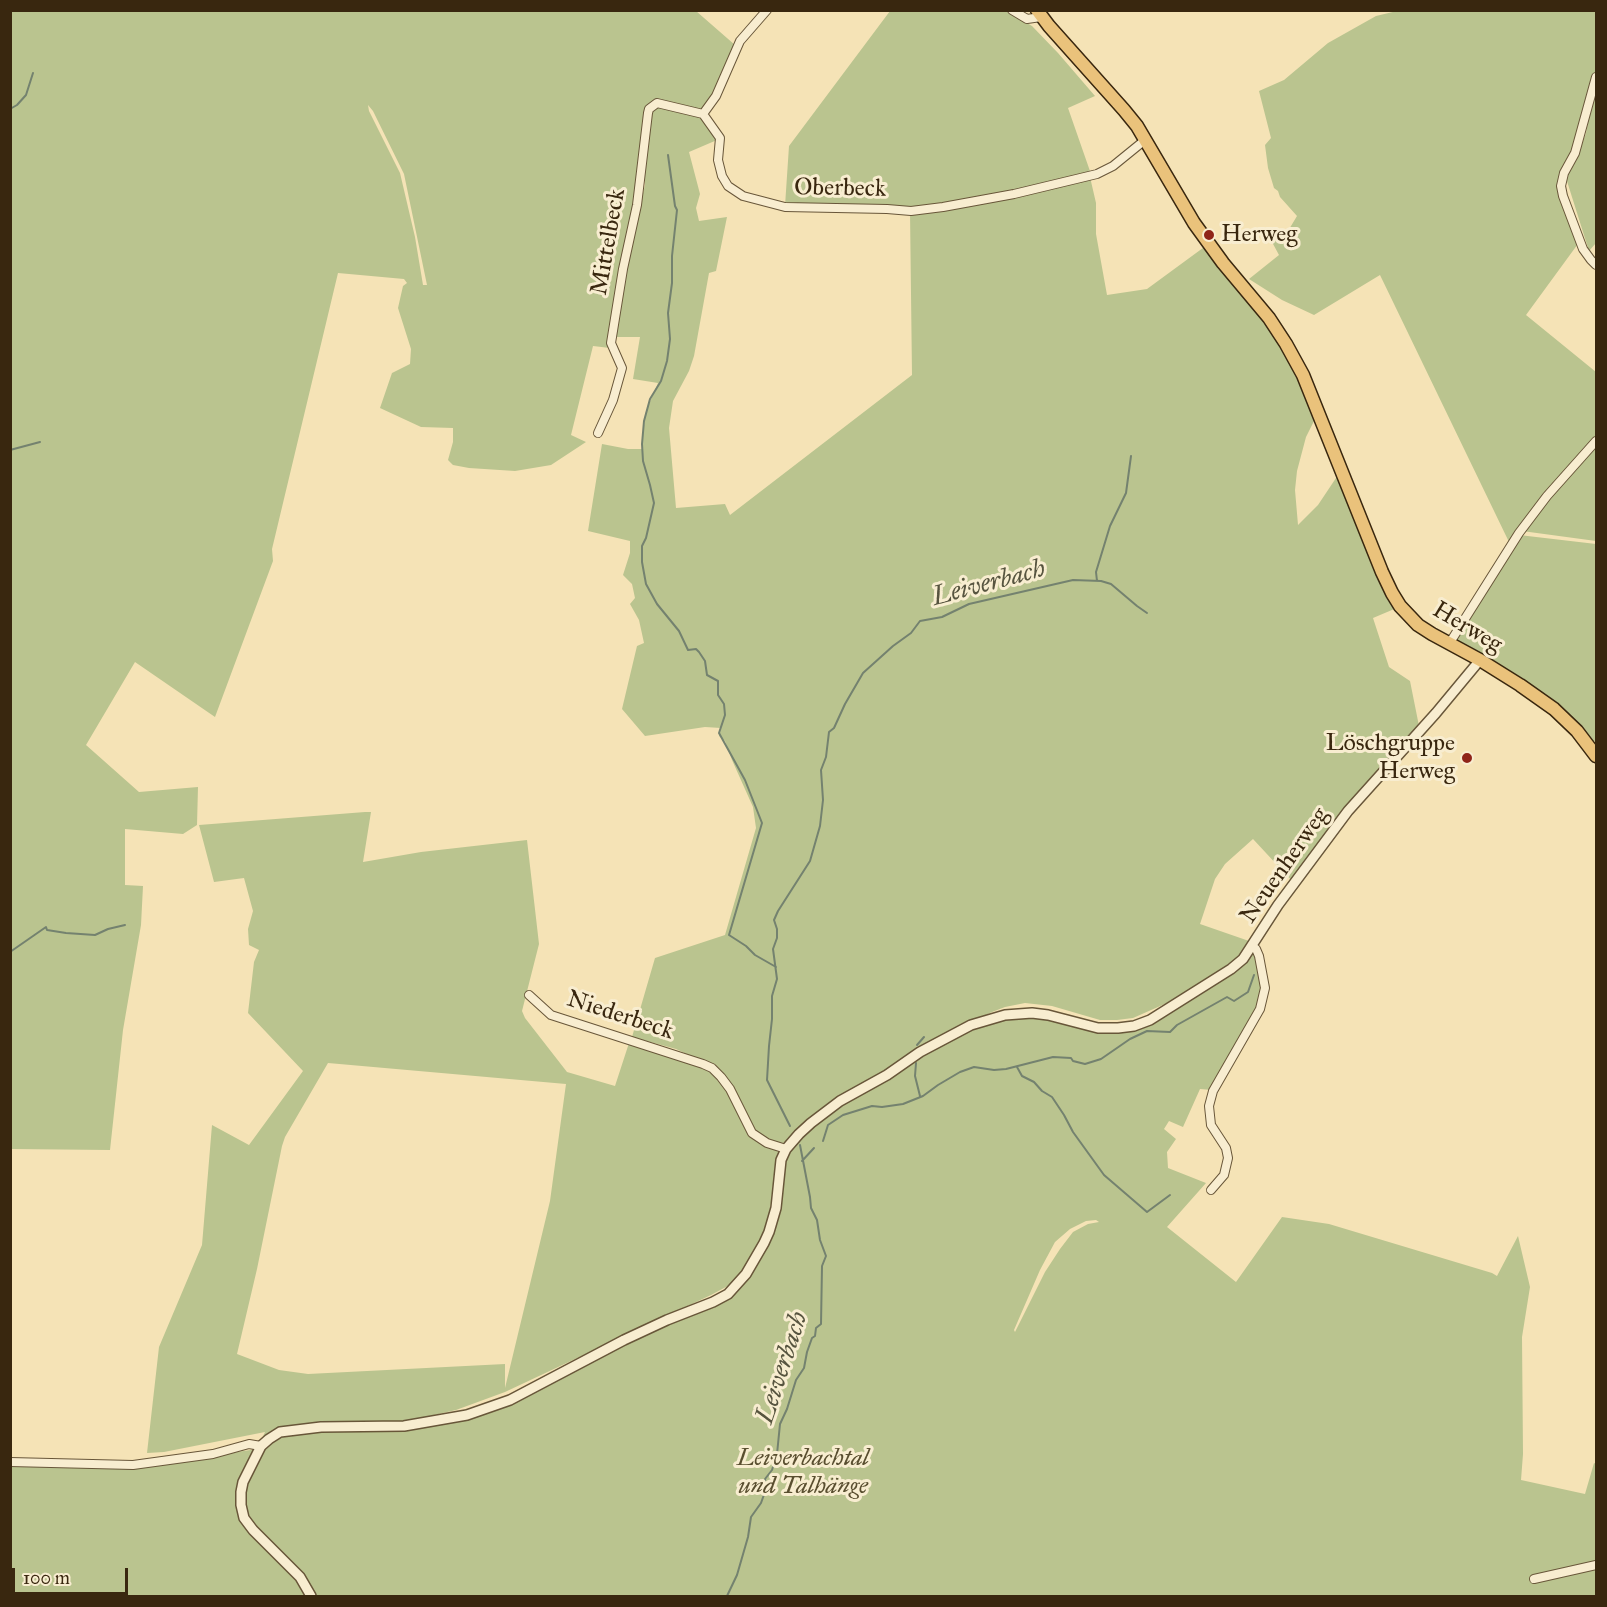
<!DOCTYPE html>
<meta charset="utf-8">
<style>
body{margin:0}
#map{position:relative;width:1607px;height:1607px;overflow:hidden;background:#f5e3b6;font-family:"IM FELL Great Primer",serif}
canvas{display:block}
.frame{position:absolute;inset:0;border:12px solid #39270f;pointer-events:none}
.scale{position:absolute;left:12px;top:1568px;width:116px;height:27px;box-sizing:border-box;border:3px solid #39270f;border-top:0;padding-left:8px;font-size:18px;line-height:21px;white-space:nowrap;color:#39270f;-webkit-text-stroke:4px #f8edd0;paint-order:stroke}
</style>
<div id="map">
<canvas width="1607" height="1607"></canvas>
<div class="frame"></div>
<div class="scale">100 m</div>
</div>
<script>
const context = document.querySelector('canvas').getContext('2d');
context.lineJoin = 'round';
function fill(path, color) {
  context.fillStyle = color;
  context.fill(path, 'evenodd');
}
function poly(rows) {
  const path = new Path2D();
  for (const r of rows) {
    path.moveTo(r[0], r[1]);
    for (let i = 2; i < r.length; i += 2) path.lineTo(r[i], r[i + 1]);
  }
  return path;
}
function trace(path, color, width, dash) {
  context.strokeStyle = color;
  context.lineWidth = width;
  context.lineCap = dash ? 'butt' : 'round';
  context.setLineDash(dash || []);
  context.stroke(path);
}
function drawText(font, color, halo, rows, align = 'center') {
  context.font = font + ' "IM FELL Great Primer",serif';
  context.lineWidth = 6;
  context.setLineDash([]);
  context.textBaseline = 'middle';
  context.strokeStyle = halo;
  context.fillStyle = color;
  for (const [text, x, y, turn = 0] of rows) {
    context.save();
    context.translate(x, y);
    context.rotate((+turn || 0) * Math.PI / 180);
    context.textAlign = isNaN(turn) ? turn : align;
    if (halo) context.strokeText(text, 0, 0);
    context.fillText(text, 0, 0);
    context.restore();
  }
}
fill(poly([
 [11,11,696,11,735,45,715,95,705,110,703,112,671,104,656,103,666,107,704,117,712,129,717,140,689,152,700,194,696,208,699,221,727,217,716,271,709,273,694,356,689,371,673,401,669,428,676,508,725,504,730,515,912,375,910,211,971,204,1090,177,1096,203,1096,234,1107,295,1147,289,1207,245,1256,305,1285,344,1317,415,1306,437,1297,471,1295,490,1298,525,1318,505,1340,472,1385,584,1399,607,1373,618,1389,667,1410,681,1419,726,1342,810,1292,881,1253,839,1225,864,1215,879,1200,924,1249,941,1240,954,1229,966,1167,1003,1133,1018,1117,1020,1100,1020,1052,1006,1025,1003,1005,1007,992,1012,951,1032,954,1037,972,1028,993,1020,1024,1015,1036,1016,1098,1030,1117,1032,1135,1030,1152,1023,1206,989,1237,969,1252,954,1255,954,1258,958,1264,989,1259,1009,1212,1090,1200,1089,1183,1127,1169,1121,1164,1129,1176,1139,1167,1152,1168,1168,1206,1183,1167,1227,1236,1282,1282,1217,1329,1224,1492,1273,1497,1276,1518,1236,1530,1287,1522,1337,1523,1454,1521,1480,1585,1494,1594,1463,1596,1464,1596,1596,11,1596,11,1464,131,1468,257,1449,265,1432,164,1452,147,1453,159,1347,202,1245,212,1125,249,1145,303,1071,248,1013,254,962,259,950,249,945,248,929,253,911,244,878,214,882,199,825,365,812,371,812,363,862,421,852,527,840,539,944,522,1011,525,1018,567,1072,615,1086,629,1043,698,1064,711,1070,728,1090,751,1137,779,1152,775,1166,769,1220,766,1233,757,1251,737,1281,711,1295,505,1392,456,1410,403,1422,321,1422,322,1430,404,1429,457,1420,511,1404,666,1323,716,1304,730,1296,741,1286,751,1273,771,1234,779,1205,785,1159,792,1145,786,1141,783,1143,768,1141,754,1133,732,1086,714,1067,676,1049,632,1037,655,958,725,935,756,828,753,807,732,760,725,741,719,736,721,728,705,727,645,736,622,709,637,646,644,643,639,620,630,604,635,598,632,584,623,575,630,553,630,541,588,531,602,444,628,449,642,449,643,433,646,411,658,383,633,379,640,337,614,337,613,335,625,268,645,185,645,149,654,104,650,106,647,111,636,205,622,268,609,343,610,348,593,346,571,435,586,442,551,465,515,471,469,468,453,465,448,460,453,442,453,428,421,427,380,408,392,373,410,364,411,349,398,308,403,286,407,283,404,279,338,273,272,549,273,561,215,717,135,662,86,745,139,792,198,787,197,825,183,834,125,829,125,885,143,886,141,925,123,1030,110,1150,11,1149],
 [368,105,373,111,404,174,427,285,423,285,415,237,400,173,369,111],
 [328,1063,566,1084,550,1201,505,1388,505,1364,308,1374,279,1370,237,1354,257,1269,282,1146,285,1137],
 [1096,1220,1099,1222,1088,1224,1073,1232,1060,1249,1045,1272,1015,1332,1014,1330,1040,1270,1055,1242,1070,1229,1086,1221],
 [245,1503,248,1515,255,1528,301,1574,297,1575,250,1532,242,1520,238,1505],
 [890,11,1007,11,1032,26,1058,53,1095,96,1068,108,1091,174,1014,193,911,209,785,206,789,146],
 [1397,11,1596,11,1596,73,1593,84,1582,134,1562,177,1573,212,1583,237,1526,315,1596,372,1596,438,1509,542,1380,275,1314,315,1282,300,1249,279,1279,255,1272,242,1288,231,1297,216,1280,197,1278,191,1274,188,1268,168,1265,145,1271,138,1259,91,1284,80,1328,43,1376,16],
 [1596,80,1596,243,1589,251,1566,178,1578,155,1586,133],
 [1596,444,1596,541,1522,531,1548,497],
 [1519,535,1596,544,1596,742,1585,738,1451,643]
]), '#bac48f');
trace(poly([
 [10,109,17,105,26,95,33,73],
 [668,155,675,206,677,210,672,256,672,283,668,313,670,339,667,361,661,381,650,399,644,421,642,444,643,461,650,485,654,503,646,538,642,546,642,562,646,584,657,604,679,631,688,650,696,649,699,652,705,661,707,675,718,681,718,695,724,704,725,715,719,733,745,780,762,823,729,935,746,946,755,955,776,967],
 [10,450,40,442],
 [1097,581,1096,572,1110,526,1126,493,1131,456],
 [10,952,46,927,47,930,66,933,95,935,108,929,125,925],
 [917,1045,924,1037],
 [916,1063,915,1076,920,1096],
 [1017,1067,1022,1076,1034,1082,1042,1091,1052,1097,1064,1115,1073,1132,1104,1175,1147,1212,1170,1195],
 [790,1126,767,1080,769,1046,772,1019,772,996,777,979,773,949,777,938,777,929,774,920,778,911,810,861,820,826,823,800,821,770,826,757,829,732,834,728,845,704,863,673,893,646,911,633,920,621,942,617,969,604,1073,580,1101,581,1111,584,1137,606,1147,613],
 [823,1141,828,1125,843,1115,872,1106,882,1107,903,1104,923,1096,938,1085,960,1072,974,1067,994,1070,1006,1069,1053,1057,1071,1058,1073,1061,1085,1064,1101,1059,1130,1039,1147,1031,1170,1032,1177,1025,1227,997,1234,1001,1248,992,1254,975],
 [802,1161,814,1148],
 [727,1596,737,1575,748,1537,751,1517,761,1503,766,1489,765,1479,772,1470,777,1454,780,1424,787,1409,796,1380,804,1368,807,1352,812,1338,815,1336,816,1328,821,1324,822,1266,826,1256,820,1240,817,1220,811,1208,810,1197,800,1145]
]), '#74826f', 2);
const minor = poly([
 [767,10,740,41,716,96,703,114,720,138,718,160,722,176,728,186,743,196,785,207,887,209,911,211,943,207,1014,194,1097,174,1113,166,1145,140],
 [1012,10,1027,19,1041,17],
 [1596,77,1575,153,1564,173,1561,186,1563,196,1583,249,1591,260,1596,265],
 [598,433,613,400,622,368,611,343,623,269,637,205,648,113,649,109,657,103,703,114],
 [1449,644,1519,533,1547,496,1596,441],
 [529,995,551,1015,703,1064,712,1068,721,1077,730,1089,752,1133,767,1143,786,1149],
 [1211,1190,1224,1175,1228,1158,1226,1148,1211,1125,1209,1106,1213,1091,1260,1009,1265,988,1259,956,1256,949,1252,946],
 [10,1462,133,1465,213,1454,249,1444,261,1446],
 [1534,1579,1596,1565]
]);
const tertiary = poly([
 [311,1596,300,1577,253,1530,244,1518,241,1505,241,1492,243,1482,261,1446,269,1439,280,1432,321,1427,404,1426,467,1415,510,1400,624,1340,667,1320,713,1302,728,1294,746,1274,764,1243,769,1232,776,1208,781,1160,786,1149,799,1134,811,1123,840,1101,887,1075,920,1052,971,1025,1005,1015,1032,1013,1048,1015,1098,1028,1118,1028,1134,1026,1150,1020,1231,969,1243,959,1278,905,1348,811,1436,713,1480,660]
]);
const primary = poly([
 [1037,10,1049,26,1124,110,1137,126,1194,223,1223,263,1269,318,1286,344,1303,375,1382,572,1392,593,1400,606,1418,625,1432,634,1480,660,1520,685,1554,709,1577,731,1596,756]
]);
trace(minor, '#685639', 10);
trace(tertiary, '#685639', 12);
trace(primary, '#39270f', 15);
trace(minor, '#f8edd0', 8);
trace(tertiary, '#f8edd0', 9);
trace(primary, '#eac27b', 12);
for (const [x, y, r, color] of [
 [1209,235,6,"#8f2418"],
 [1467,758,6,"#8f2418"]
]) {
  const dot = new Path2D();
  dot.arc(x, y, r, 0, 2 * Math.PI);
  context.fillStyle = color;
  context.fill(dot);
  trace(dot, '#f8edd0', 2);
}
drawText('24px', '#39270f', '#f8edd0', [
 ["Oberbeck",840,189,1],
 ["Mittelbeck",609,242,-80],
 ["Herweg",1467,628,31],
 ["Neuenherweg",1285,866,-55],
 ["Niederbeck",620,1016,18]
]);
drawText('24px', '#39270f', '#f8edd0', [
 ["Herweg",1221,235],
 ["Löschgruppe",1455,744,"right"],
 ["Herweg",1455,772,"right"]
], 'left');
drawText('italic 24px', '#594e2f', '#f8edd0', [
 ["Leiverbachtal",803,1459],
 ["und Talhänge",803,1487]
]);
drawText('italic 26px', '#57543f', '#f8edd0', [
 ["Leiverbach",989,584,-15],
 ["Leiverbach",783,1368,-72]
]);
</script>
